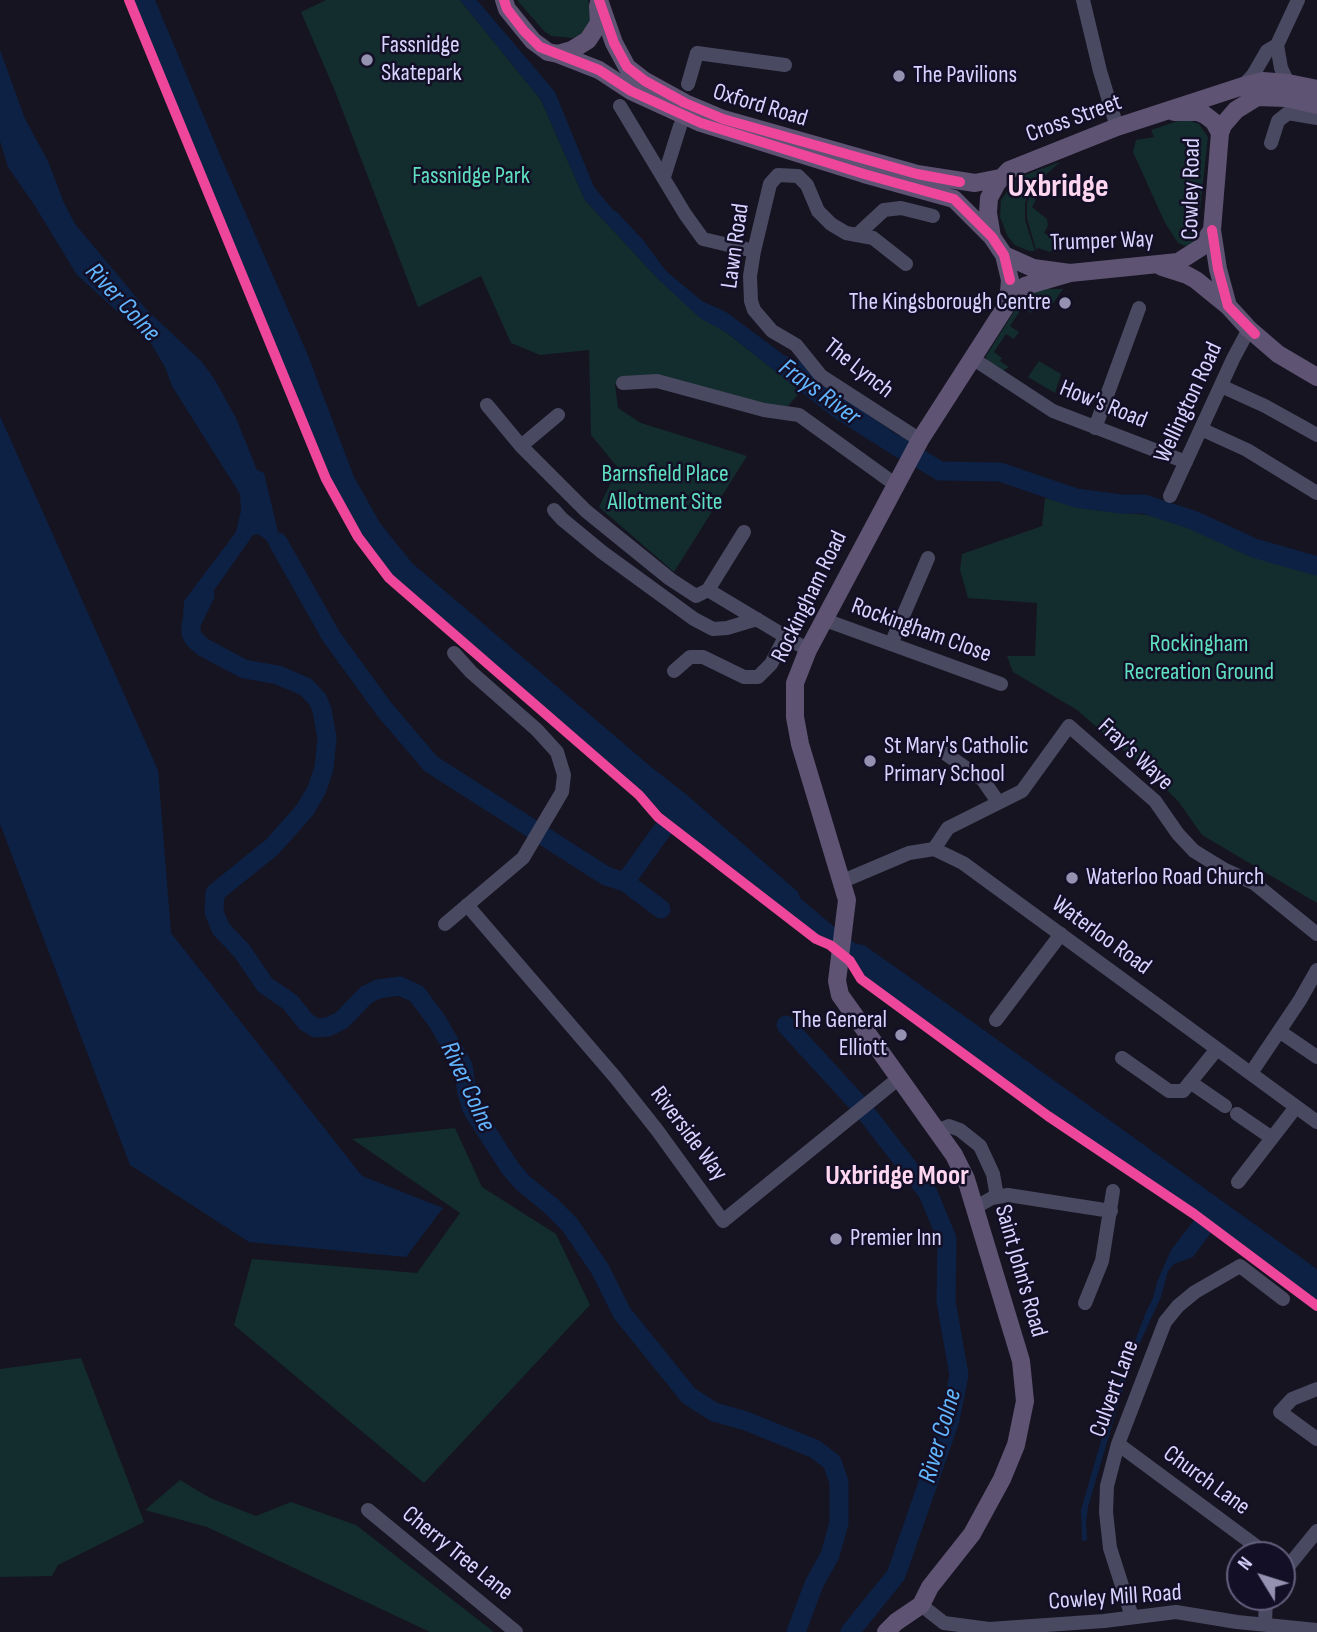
<!DOCTYPE html>
<style>
body{margin:0}
#map{position:relative;width:1317px;height:1632px;overflow:hidden;background:#161421;font-family:"Sofia Sans Condensed",sans-serif}
canvas{display:block}
.north{position:absolute;left:1226px;top:1541px;width:70px;height:70px;box-sizing:border-box;background:#130f26;border:2px solid #625e7d;border-radius:50%;rotate:308deg;font-size:19px;font-weight:700;line-height:28px;text-align:center;color:#d9d4ff}
.north::after{content:'';display:block;margin:auto;width:24px;height:32px;background:#9591b1;clip-path:polygon(50% 0,100% 100%,50% 72%,0 100%)}
</style>
<div id="map">
<canvas width="1317" height="1632"></canvas>
<div class="north">N</div>
</div>
<script>
const context = document.querySelector('canvas').getContext('2d');
context.lineJoin = 'round';
function fill(path, color) {
  context.fillStyle = color;
  context.fill(path, 'evenodd');
}
function poly(rows) {
  const path = new Path2D();
  for (const r of rows) {
    path.moveTo(r[0], r[1]);
    for (let i = 2; i < r.length; i += 2) path.lineTo(r[i], r[i + 1]);
  }
  return path;
}
function trace(path, color, width, dash) {
  context.strokeStyle = color;
  context.lineWidth = width;
  context.lineCap = dash ? 'butt' : 'round';
  context.setLineDash(dash || []);
  context.stroke(path);
}
function drawText(font, color, halo, rows, align = 'center') {
  context.font = font + ' "Sofia Sans Condensed",sans-serif';
  context.lineWidth = 5;
  context.setLineDash([]);
  context.textBaseline = 'middle';
  context.strokeStyle = halo;
  context.fillStyle = color;
  for (const [text, x, y, turn = 0] of rows) {
    context.save();
    context.translate(x, y);
    context.rotate((+turn || 0) * Math.PI / 180);
    context.textAlign = isNaN(turn) ? turn : align;
    if (halo) context.strokeText(text, 0, 0);
    context.fillText(text, 0, 0);
    context.restore();
  }
}
fill(poly([
 [326,0,460,0,541,100,585,200,659,280,801,391,781,414,633,383,615,384,618,408,641,423,747,456,674,572,599,507,618,468,591,435,589,350,540,355,511,343,481,276,418,307,335,91,301,12],
 [517,0,588,0,592,23,584,32,573,38,551,36,544,31],
 [1188,120,1199,124,1208,137,1197,237,1191,244,1185,246,1178,243,1165,223,1133,152,1136,140,1154,137,1151,130,1178,121],
 [1057,163,1059,163,1032,187,1025,203,1025,220,1035,251,1029,251,1015,245,1008,237,1000,217,1001,200,1017,178],
 [1032,190,1036,200,1032,207,1047,219,1048,226,1044,233,1049,236,1058,232,1062,235,1059,248,1050,252,1038,248,1036,250,1027,218,1027,203],
 [1045,289,1063,289,1051,306,1050,305,1048,307,1038,301,1031,313,1022,308,1010,326,1019,332,1014,339,1006,334,994,352,1002,358,1000,361,1009,367,1003,371,987,361,986,356,1022,299,1031,293],
 [1039,361,1061,374,1055,393,1028,377],
 [1045,498,1087,509,1157,516,1280,564,1317,575,1317,903,1202,835,1178,801,1152,775,1077,710,1013,672,1007,656,1035,656,1037,603,968,598,960,570,962,554,1042,526],
 [455,1128,482,1187,556,1234,590,1305,424,1483,234,1325,252,1259,417,1273,460,1213,352,1139],
 [81,1358,144,1522,58,1565,52,1576,0,1577,0,1369],
 [180,1480,210,1498,256,1516,291,1502,356,1525,494,1632,430,1632,207,1527,145,1510]
]), '#132c2d');
fill(poly([
 [132,0,155,0,220,155,307,353,354,477,380,523,412,563,650,766,687,795,798,892,800,898,832,925,856,944,864,945,960,1013,1317,1269,1317,1303,1252,1256,1216,1226,1193,1257,1174,1264,1168,1271,1161,1297,1137,1349,1120,1398,1088,1507,1086,1523,1087,1540,1082,1541,1081,1510,1114,1396,1146,1312,1153,1298,1157,1282,1171,1250,1199,1214,1157,1188,860,975,854,962,829,941,818,937,802,926,676,825,388,573,353,524,334,490],
 [460,0,477,0,555,92,594,187,613,210,617,212,643,240,666,271,702,301,726,312,784,355,801,362,828,387,906,441,907,444,899,459,833,417,727,333,700,318,659,280,585,200,541,100],
 [0,50,25,119,48,161,64,203,75,224,146,309,202,362,215,380,236,418,257,470,264,473,278,532,294,562,284,567,274,549,264,538,257,534,253,535,215,589,204,607,204,615,183,618,184,601,236,532,241,511,240,494,172,386,165,367,149,340,77,275,35,206,8,167,0,141],
 [0,416,158,770,171,933,362,1176,443,1208,406,1257,249,1242,130,1165,0,824]
]), '#0d2144');
trace(poly([
 [897,445,940,471,1000,472,1076,498,1121,504,1144,504,1193,520,1254,548,1317,566],
 [278,542,331,636,384,709,431,764,606,876,625,882,661,909],
 [205,595,191,624,191,633,194,639,203,647,244,669,278,675,306,687,318,700,322,710,327,738,324,768,317,789,305,810,272,847,215,893,214,912,221,929,242,951,265,985,290,1002,306,1022,316,1028,328,1027,342,1020,366,995,378,989,400,986,417,994,437,1021,463,1066,467,1093,472,1109,510,1168,523,1183,550,1205,570,1225,600,1269,622,1313,689,1396,714,1412,746,1421,815,1449,832,1462,839,1482,839,1523,830,1555,814,1584,796,1632],
 [625,882,678,808],
 [786,1025,863,1109,928,1193,947,1239,946,1301,959,1375,950,1420,896,1575,850,1632]
]), '#0d2144', 19);
trace(poly([
 [1083,0,1100,71,1117,127],
 [1288,83,1281,68,1277,45,1298,0],
 [688,84,697,53,785,65],
 [1243,86,1253,75,1267,51,1277,45],
 [620,106,685,214,703,239,754,251],
 [1271,143,1278,121,1288,113,1317,118],
 [664,177,680,126],
 [857,235,884,210,901,208,933,216],
 [906,264,873,238,846,233,831,224,818,211,807,185,798,176,778,175,770,184,754,251,750,276,751,301,754,310,772,331,796,345,821,376,920,440],
 [972,358,1053,411,1186,462],
 [623,383,657,381,764,410,799,415,896,485],
 [1221,386,1265,406,1317,435],
 [487,405,521,446,586,511,670,579,696,596,708,590],
 [1095,428,1139,308],
 [1201,429,1247,450,1317,493],
 [521,446,558,415],
 [1170,496,1233,359,1249,329],
 [554,510,562,519,602,552,694,619,713,629,727,628,757,619],
 [744,532,708,590,808,650],
 [825,620,1001,684],
 [891,644,928,558],
 [674,671,690,657,703,657,744,677,758,677,771,664,785,637],
 [946,754,983,780,998,802],
 [934,849,948,828,1022,791,1069,726,1155,801,1178,834,1194,851,1225,870,1254,883,1317,934],
 [843,881,909,853,934,849,963,863,1317,1122],
 [467,905,615,1077,657,1130,723,1221,899,1078],
 [445,924,523,858,562,792,564,775,557,752,537,730,471,672,454,653],
 [996,1020,1061,934],
 [1279,1031,1317,1057],
 [1122,1058,1169,1091,1183,1091,1217,1049],
 [1251,1073,1300,1000,1317,970],
 [1190,1082,1225,1106],
 [1237,1114,1272,1138],
 [937,1131,949,1126,960,1130,980,1146,993,1174,997,1197],
 [1238,1182,1296,1107],
 [976,1207,992,1198,1008,1195,1111,1211],
 [1085,1303,1102,1261,1113,1191],
 [1317,1389,1292,1399,1280,1412,1317,1439],
 [1118,1444,1268,1555],
 [368,1510,516,1632],
 [1282,1574,1317,1531],
 [921,1605,944,1623,989,1629,1104,1621,1176,1612,1237,1622,1317,1630],
 [1132,1617,1110,1548,1106,1512,1107,1486,1118,1444,1165,1322,1178,1306,1195,1292,1240,1266,1283,1299],
 [1265,1624,1266,1597]
]), '#4a4962', 14);
trace(poly([
 [504,0,507,9,533,41,548,52,558,54,572,50,588,40,599,23,598,6],
 [599,0,614,43,627,67,645,81,685,103,723,119,917,174,975,183,1000,178],
 [558,54,599,70,631,91,701,123,864,174,954,199,992,237,1004,255,1033,268,1070,273,1178,262,1200,248,1212,230],
 [1174,112,1198,112,1205,115,1214,122,1220,133,1212,230,1218,269,1228,306],
 [1220,133,1223,125,1236,110,1257,97,1286,98,1317,105],
 [992,237,988,213,989,198,997,183,1009,170,1117,127,1243,86,1263,81,1288,83,1317,89],
 [1004,255,1010,280,1008,303],
 [1162,267,1187,275,1196,280,1228,306,1249,329,1278,354,1317,377],
 [886,1632,896,1622,921,1605,930,1587,972,1534,1002,1479,1016,1445,1025,1401,1021,1361,966,1179,954,1155,840,995,837,981,847,900,800,744,795,717,795,683,808,650,920,440,1008,303,1025,286,1070,273]
]), '#5e5373', 18);
trace(poly([
 [129,0,326,479,358,537,389,578,639,795,658,817,816,939,830,945,850,961,861,979,1048,1116,1194,1214,1317,1306],
 [504,0,507,9,524,31,540,47,599,70,631,91,701,123,864,174,954,199,992,237,1004,255,1010,280],
 [599,0,614,43,627,67,645,81,685,103,723,119,917,174,960,182],
 [1212,230,1218,269,1228,306,1255,334]
]), '#ed469a', 10);
for (const [x, y, r, color] of [
 [367,60,7,"#9591b1"],
 [899,76,7,"#9591b1"],
 [1065,303,7,"#9591b1"],
 [870,761,7,"#9591b1"],
 [1072,878,7,"#9591b1"],
 [901,1035,7,"#9591b1"],
 [836,1239,7,"#9591b1"]
]) {
  const dot = new Path2D();
  dot.arc(x, y, r, 0, 2 * Math.PI);
  context.fillStyle = color;
  context.fill(dot);
  trace(dot, '#130f26', 2.5);
}
drawText('24px', '#d9d4ff', '#130f26', [
 ["Fassnidge",381,46],
 ["Skatepark",381,74],
 ["The Pavilions",913,76],
 ["The Kingsborough Centre",1051,303,"right"],
 ["St Mary's Catholic",884,747],
 ["Primary School",884,775],
 ["Waterloo Road Church",1086,878],
 ["The General",887,1021,"right"],
 ["Elliott",887,1049,"right"],
 ["Premier Inn",850,1239]
], 'left');
drawText('24px', '#d9d4ff', '#130f26', [
 ["Oxford Road",760,106,17],
 ["Cross Street",1074,119,-20],
 ["Cowley Road",1192,189,-89],
 ["Trumper Way",1102,242,-2],
 ["Lawn Road",736,246,-82],
 ["The Lynch",858,369,38],
 ["Wellington Road",1189,403,-65],
 ["How's Road",1103,405,22],
 ["Rockingham Road",810,597,-64],
 ["Rockingham Close",921,631,20],
 ["Fray's Waye",1135,755,43],
 ["Waterloo Road",1101,936,36],
 ["Riverside Way",688,1134,53],
 ["Saint John's Road",1020,1271,74],
 ["Culvert Lane",1115,1389,-70],
 ["Church Lane",1206,1481,36],
 ["Cherry Tree Lane",457,1554,39],
 ["Cowley Mill Road",1115,1598,-4]
]);
drawText('24px', '#5fe0c0', '#130f26', [
 ["Fassnidge Park",471,177],
 ["Barnsfield Place",665,475],
 ["Allotment Site",665,503],
 ["Rockingham",1199,645],
 ["Recreation Ground",1199,673]
]);
drawText('italic 26px', '#62b6ff', '#130f26', [
 ["River Colne",122,303,47],
 ["Frays River",819,393,36],
 ["River Colne",467,1087,65],
 ["River Colne",941,1436,-74]
]);
drawText('bold 28px', '#ffd6f0', '#130f26', [
 ["Uxbridge Moor",897,1177]
]);
drawText('bold 32px', '#ffd6f0', '#130f26', [
 ["Uxbridge",1058,188]
]);
</script>
